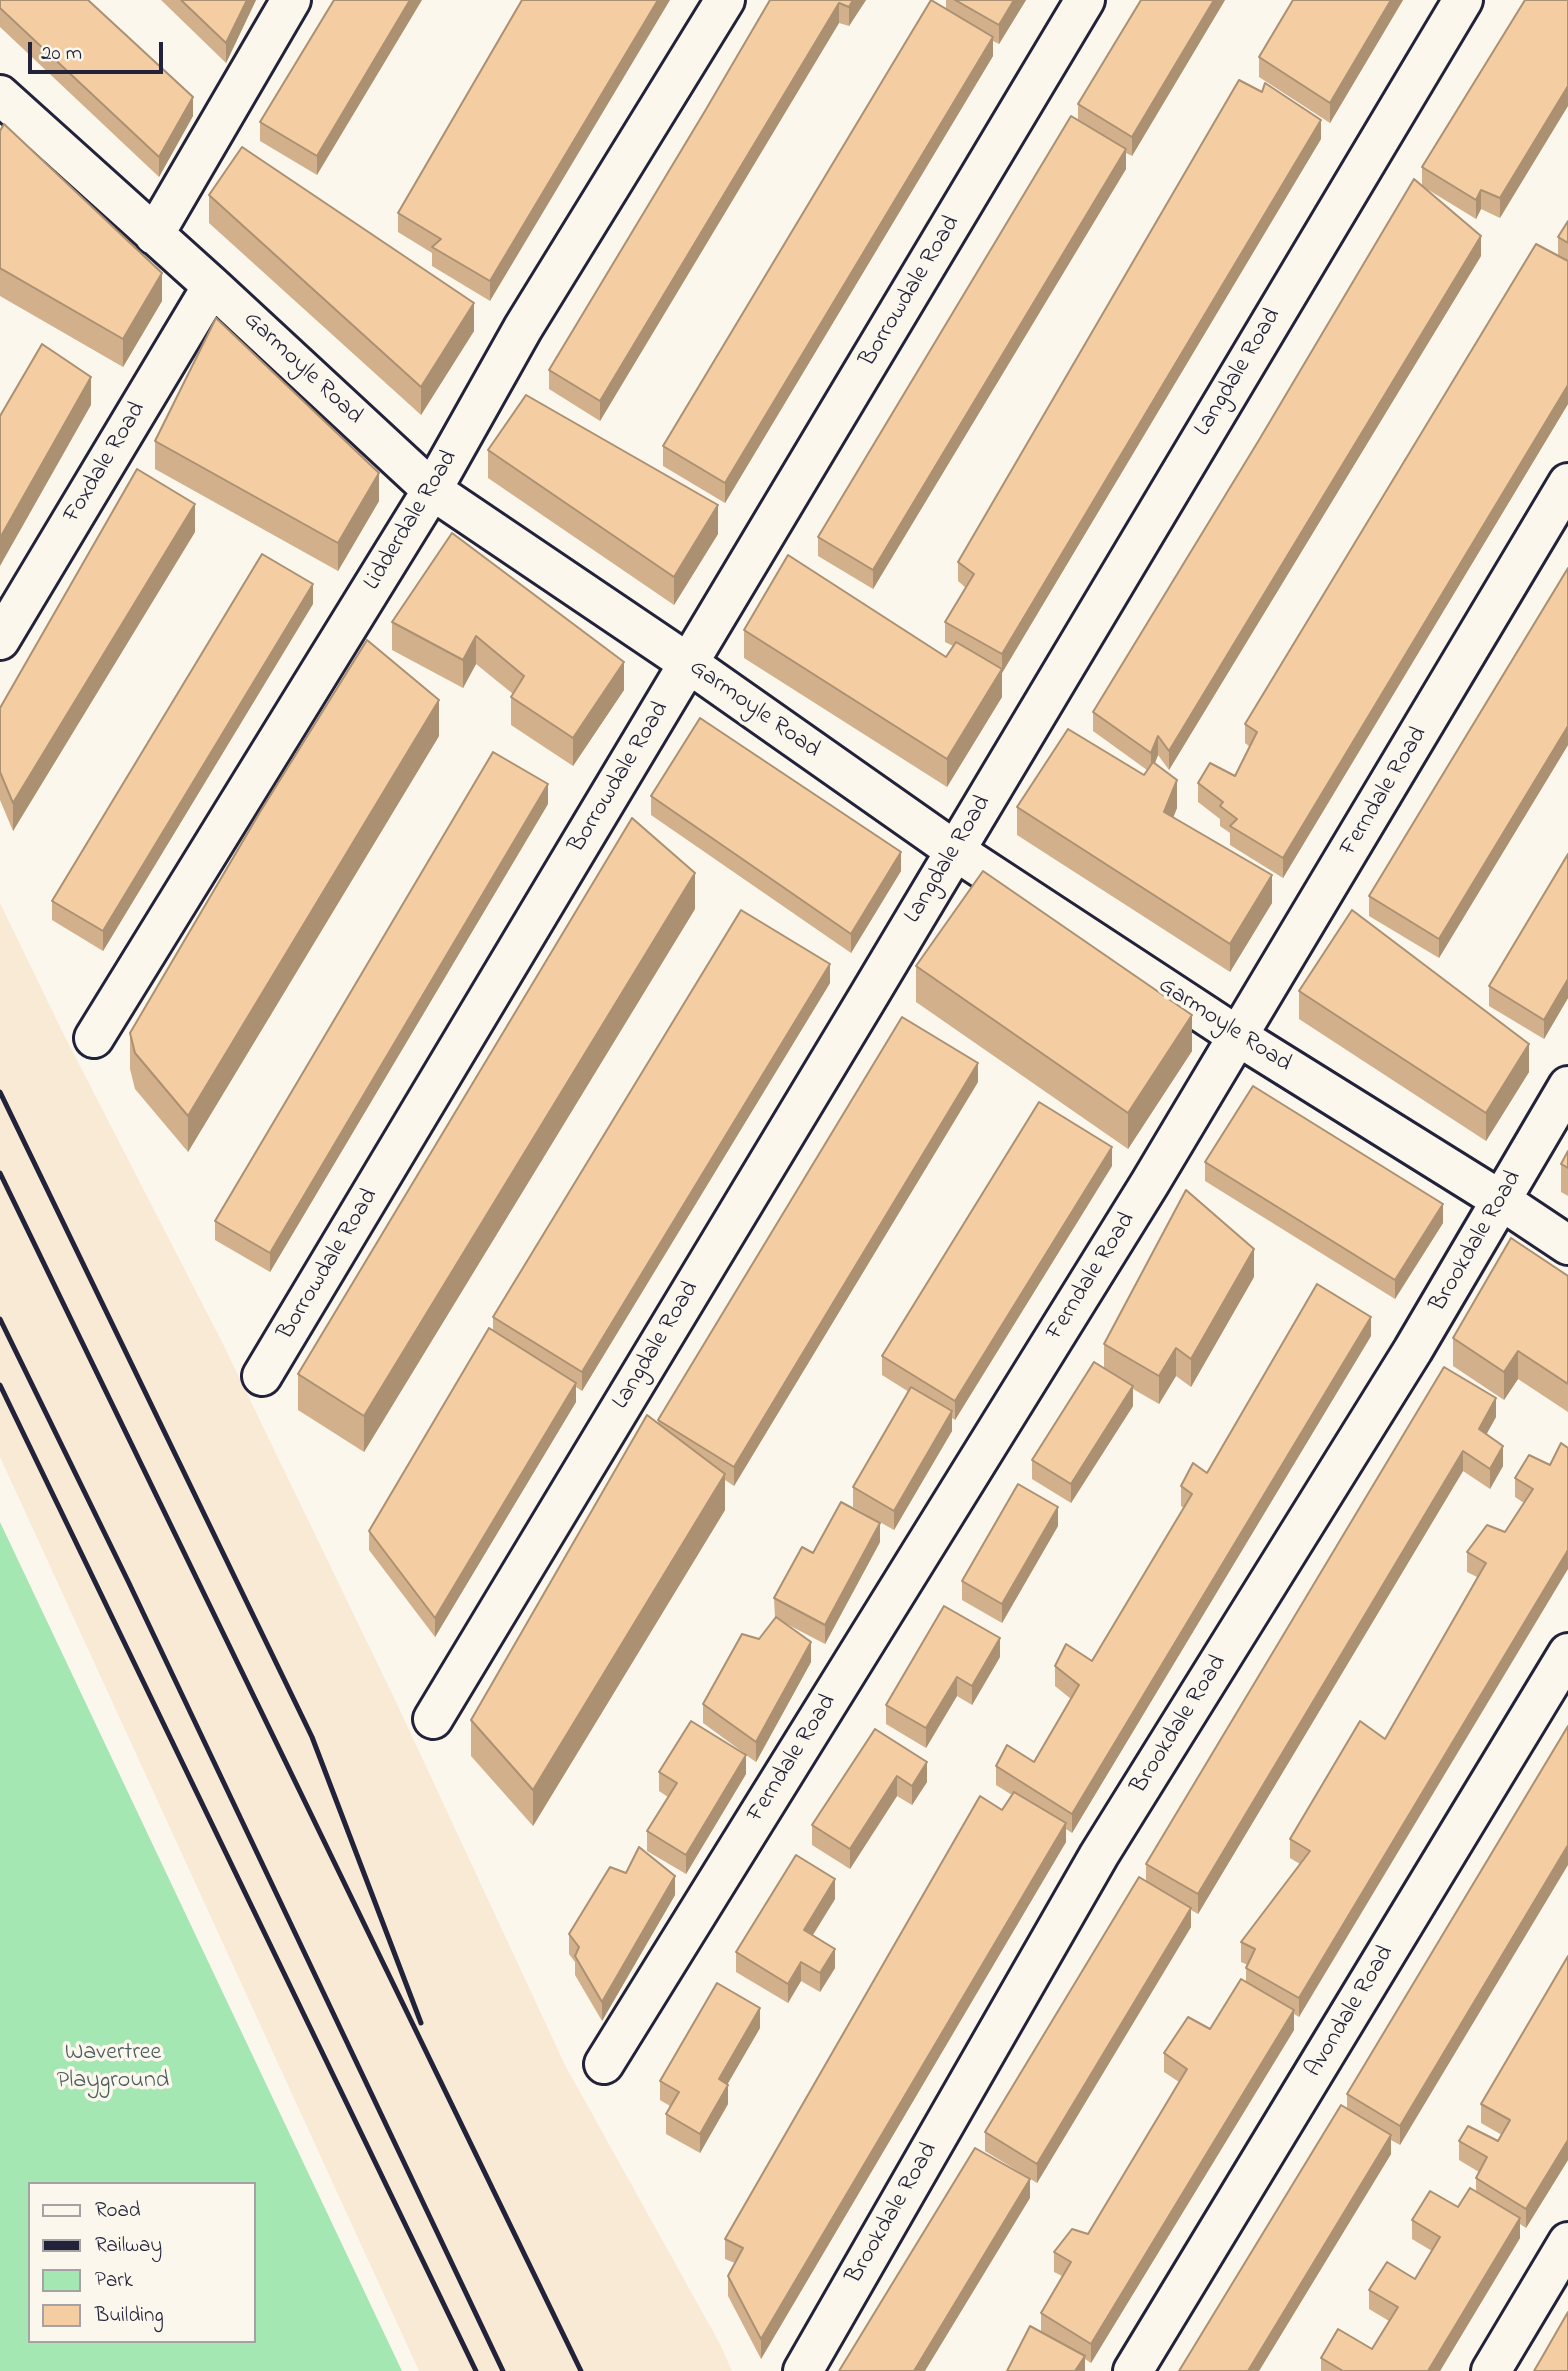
<!DOCTYPE html>
<style>
body{margin:0}
#map{position:relative;width:1568px;height:2371px;overflow:hidden;background:#fbf7ec;font-family:"Indie Flower",sans-serif}
canvas{display:block}
.legend{position:absolute;left:28px;top:2182px;width:228px;height:161px;box-sizing:border-box;background:#fbf7ec;border:2px solid #a4a2a5;margin:0;padding:9px 12px;list-style:none;font-size:21px;color:#22223b}
.legend li{display:flex;align-items:center;gap:14px;height:35px}
.legend b{width:35px;border:2px solid #a4a2a5}
.scale{position:absolute;left:28px;top:42px;width:135px;height:32px;box-sizing:border-box;border:4px solid #22223b;border-top:0;padding-left:9px;font-size:21px;line-height:24px;white-space:nowrap;color:#22223b;-webkit-text-stroke:5px #fbf7ec;paint-order:stroke}
</style>
<div id="map">
<canvas width="1568" height="2371"></canvas>
<ul class="legend">
<li><b style="height:9px;background:#fbf7ec"></b>Road</li>
<li><b style="height:9px;background:#22223b"></b>Railway</li>
<li><b style="height:19px;background:#a4e7b2"></b>Park</li>
<li><b style="height:19px;background:#f4cda3"></b>Building</li>
</ul>
<div class="scale">20 m</div>
</div>
<script>
const context = document.querySelector('canvas').getContext('2d');
context.lineJoin = 'round';
function fill(path, color) {
  context.fillStyle = color;
  context.fill(path, 'evenodd');
}
function poly(rows) {
  const path = new Path2D();
  for (const r of rows) {
    path.moveTo(r[0], r[1]);
    for (let i = 2; i < r.length; i += 2) path.lineTo(r[i], r[i + 1]);
  }
  return path;
}
function trace(path, color, width, dash) {
  context.strokeStyle = color;
  context.lineWidth = width;
  context.lineCap = dash ? 'butt' : 'round';
  context.setLineDash(dash || []);
  context.stroke(path);
}
function drawText(font, color, halo, rows, align = 'center') {
  context.font = font + ' "Indie Flower",sans-serif';
  context.lineWidth = 7;
  context.setLineDash([]);
  context.textBaseline = 'middle';
  context.strokeStyle = halo;
  context.fillStyle = color;
  for (const [text, x, y, turn = 0] of rows) {
    context.save();
    context.translate(x, y);
    context.rotate((+turn || 0) * Math.PI / 180);
    context.textAlign = isNaN(turn) ? turn : align;
    if (halo) context.strokeText(text, 0, 0);
    context.fillText(text, 0, 0);
    context.restore();
  }
}
fill(poly([
 [0,903,62,1031,223,1344,397,1704,565,2065,720,2344,732,2371,419,2371,0,1457]
]), '#f9ead6');
fill(poly([
 [0,1522,402,2371,0,2371],
 [30,2184,254,2184,254,2341,30,2341]
]), '#a4e7b2');
const street = poly([
 [0,95,212,286,432,490,688,663,954,850,1239,1037,1502,1201,1568,1245],
 [154,235,291,0],
 [0,640,212,286],
 [94,1038,432,490,523,328,725,0],
 [262,1376,1085,0],
 [433,1719,868,997,1463,0],
 [604,2064,1150,1183,1568,483],
 [803,2371,1099,1855,1413,1350,1568,1086],
 [1133,2371,1568,1653],
 [1491,2371,1568,2242]
]);
trace(street, '#22223b', 44);
trace(street, '#fbf7ec', 38);
trace(poly([
 [0,1092,312,1737,421,2023],
 [0,1173,581,2371],
 [0,1319,128,1581,503,2371],
 [0,1385,476,2371]
]), '#22223b', 5);
fill(poly([
 [0,0,193,116,159,177,0,27],
 [161,0,256,0,226,63],
 [334,0,317,175,260,141,260,122],
 [522,0,490,301,432,266,432,253,398,232,398,213],
 [770,0,866,0,849,26,839,23,600,421,549,389,549,370,705,111],
 [946,0,1026,0,999,44,993,41,993,56,725,503,663,466,663,446,946,9],
 [1141,0,1225,0,1132,156,1126,153,1126,169,873,589,818,556,818,537,1078,121,1078,104],
 [1293,0,1403,0,1330,123,1259,77,1259,57],
 [1525,0,1500,218,1481,209,1476,219,1422,186,1422,167],
 [0,131,162,301,123,367,0,296],
 [1321,139,1002,673,1002,697,947,787,744,658,744,630,946,657,953,646,945,642,945,622,966,588,958,581,958,562],
 [209,195,474,331,421,415,209,223],
 [1568,221,1568,404,1283,878,1230,845,1230,833,1220,826,1220,819,1198,802,1198,783,1235,776,1250,747,1245,743,1245,724,1558,256,1558,237],
 [1481,256,1169,770,1158,755,1155,763,1177,808,1173,818,1272,903,1230,972,1017,835,1017,807,1144,775,1147,770,1093,731,1093,712,1259,440],
 [155,441,379,501,338,571,155,469],
 [488,450,718,534,674,605,488,478],
 [195,532,13,831,0,800,0,708],
 [452,533,624,690,573,766,511,725,511,697,513,694,476,664,463,688,392,650,392,622],
 [1568,568,1568,745,1439,958,1369,916,1369,896],
 [313,604,103,951,52,920,52,901],
 [439,736,188,1152,135,1089,130,1069,130,1033],
 [651,796,901,871,851,953,651,815],
 [548,804,270,1272,215,1240,215,1221],
 [1568,854,1568,998,1544,1039,1489,1006,1489,986],
 [695,909,364,1452,298,1410,298,1374],
 [916,966,1192,1051,1128,1149,916,1002],
 [830,983,582,1391,576,1387,576,1402,435,1637,369,1550,369,1531,493,1330,493,1317],
 [1299,991,1529,1072,1486,1141,1299,1019],
 [978,1082,734,1486,725,1480,725,1510,533,1826,471,1756,471,1720,658,1424,658,1420],
 [1568,1151,1568,1196,1561,1192,1561,1164],
 [1205,1162,1443,1223,1395,1299,1205,1181],
 [1112,1166,955,1420,952,1418,952,1431,894,1530,853,1507,853,1487,909,1392,882,1375,882,1356],
 [1568,1276,1568,1412,1518,1379,1504,1400,1453,1366,1453,1338],
 [1254,1277,1191,1387,1176,1376,1159,1404,1133,1389,1133,1406,1071,1503,1032,1479,1032,1460,1104,1368,1104,1344],
 [1371,1336,1072,1833,1066,1829,1066,1842,761,2359,728,2296,728,2276,735,2263,725,2259,725,2239,1012,1795,996,1785,996,1766,1034,1762,1071,1699,1055,1686,1055,1666,1092,1661,1184,1508,1181,1506,1181,1486,1207,1473],
 [1444,1367,1496,1417,1486,1434,1503,1466,1490,1489,1463,1471,1198,1914,1191,1910,1191,1927,1037,2183,985,2151,985,2132,1146,1881,1146,1864],
 [1550,1465,1299,2017,1294,2014,1294,2030,1091,2363,1085,2359,1085,2371,1041,2332,1041,2313,1062,2276,1054,2272,1054,2252,1088,2234,1179,2082,1164,2072,1164,2053,1210,2029,1246,1981,1246,1968,1248,1965,1241,1962,1241,1942,1300,1864,1290,1858,1290,1839,1385,1739,1477,1577,1467,1572,1467,1552,1505,1532,1524,1503,1515,1497,1515,1478],
 [1058,1526,1002,1623,962,1600,962,1581],
 [880,1542,825,1644,783,1622,811,1662,756,1762,746,1755,746,1774,686,1874,647,1851,647,1831,668,1797,659,1791,659,1772,744,1753,703,1723,703,1704,759,1639,775,1618,774,1598,813,1553],
 [1000,1657,972,1705,957,1696,926,1748,886,1724,886,1705],
 [1568,1726,1400,2145,1391,2140,1391,2154,1259,2371,1179,2371,1347,2108,1347,2094],
 [875,1729,927,1782,912,1805,897,1796,850,1869,812,1845,812,1825],
 [675,1895,602,2021,575,1975,575,1962,569,1954,569,1934],
 [835,1899,813,1935,835,1968,820,1992,801,1981,788,2003,736,1972,736,1952],
 [1568,1956,1568,2160,1526,2228,1520,2224,1520,2238,1440,2371,1321,2371,1321,2358,1372,2349,1389,2321,1369,2309,1369,2290,1415,2279,1432,2251,1412,2239,1412,2220,1458,2207,1476,2192,1476,2178,1479,2172,1459,2160,1459,2141,1498,2141,1502,2135,1481,2123,1481,2104],
 [760,2028,727,2084,728,2104,700,2153,666,2134,666,2114,670,2106,660,2100,660,2081]
]), '#d2b08c');
fill(poly([
 [247,0,256,0,226,63,226,43],
 [410,0,422,0,317,175,317,156],
 [658,0,670,0,490,301,490,281],
 [853,0,866,0,849,26,849,7],
 [1014,0,1026,0,999,44,999,25],
 [1214,0,1225,0,1132,156,1132,137],
 [1391,0,1403,0,1330,123,1330,103],
 [839,3,839,23,600,421,600,401],
 [993,37,993,56,725,503,725,483],
 [1568,86,1568,106,1500,218,1500,198],
 [193,97,193,116,159,177,159,157],
 [1321,120,1321,139,1002,673,1002,654],
 [1126,149,1126,169,873,589,873,570],
 [1481,190,1481,209,1476,219,1476,200],
 [1481,236,1481,256,1169,770,1169,751],
 [162,273,162,301,123,367,123,339],
 [474,303,474,331,421,415,421,387],
 [91,377,91,405,0,566,0,538],
 [1568,385,1568,404,1283,878,1283,858],
 [379,473,379,501,338,571,338,543],
 [195,504,195,532,13,831,13,803],
 [718,505,718,534,674,605,674,577],
 [313,584,313,604,103,951,103,931],
 [476,636,476,664,463,688,463,660],
 [624,662,624,690,573,766,573,738],
 [1002,669,1002,697,947,787,947,759],
 [439,700,439,736,188,1152,188,1116],
 [1568,726,1568,745,1439,958,1439,939],
 [1158,736,1158,755,1151,773,1151,753],
 [1177,780,1177,808,1164,840,1164,812],
 [548,784,548,804,270,1272,270,1253],
 [901,852,901,871,851,953,851,934],
 [695,873,695,909,364,1452,364,1416],
 [1272,875,1272,903,1230,972,1230,944],
 [830,964,830,983,582,1391,582,1372],
 [1568,979,1568,998,1544,1039,1544,1020],
 [1192,1015,1192,1051,1128,1149,1128,1113],
 [1529,1044,1529,1072,1486,1141,1486,1113],
 [978,1063,978,1082,734,1486,734,1467],
 [1112,1147,1112,1166,955,1420,955,1401],
 [1443,1204,1443,1223,1395,1299,1395,1280],
 [1254,1249,1254,1277,1191,1387,1191,1359],
 [1371,1317,1371,1336,1072,1833,1072,1814],
 [1176,1348,1176,1376,1159,1404,1159,1376],
 [1518,1351,1518,1379,1504,1400,1504,1372],
 [576,1383,576,1402,435,1637,435,1618],
 [1133,1386,1133,1406,1071,1503,1071,1484],
 [1496,1398,1496,1417,1479,1448,1479,1429],
 [952,1411,952,1431,894,1530,894,1511],
 [1503,1446,1503,1466,1490,1489,1490,1469],
 [1463,1451,1463,1471,1198,1914,1198,1894],
 [725,1474,725,1510,533,1826,533,1790],
 [1058,1507,1058,1526,1002,1623,1002,1604],
 [880,1523,880,1542,825,1644,825,1625],
 [1568,1550,1568,1569,1299,2017,1299,1998],
 [1000,1638,1000,1657,972,1705,972,1686],
 [811,1642,811,1662,756,1762,756,1742],
 [957,1677,957,1696,926,1748,926,1728],
 [746,1755,746,1774,686,1874,686,1855],
 [927,1762,927,1782,912,1805,912,1786],
 [897,1776,897,1796,850,1869,850,1849],
 [1066,1823,1066,1842,761,2359,761,2339],
 [1568,1845,1568,1865,1400,2145,1400,2126],
 [675,1876,675,1895,602,2021,602,2002],
 [835,1879,835,1899,804,1949,804,1930],
 [1191,1908,1191,1927,1037,2183,1037,2164],
 [835,1949,835,1968,820,1992,820,1973],
 [801,1962,801,1981,788,2003,788,1984],
 [760,2008,760,2028,719,2099,719,2079],
 [1294,2010,1294,2030,1091,2363,1091,2344],
 [728,2085,728,2104,700,2153,700,2134],
 [1391,2135,1391,2154,1259,2371,1248,2371],
 [1568,2140,1568,2160,1526,2228,1526,2209],
 [1030,2179,1030,2198,925,2371,914,2371],
 [1520,2218,1520,2238,1440,2371,1428,2371],
 [1085,2356,1085,2371,1075,2371]
]), '#ab9072');
const building = poly([
 [0,0,88,0,193,97,159,157,0,8,0,0],
 [181,0,247,0,226,43,181,0],
 [334,0,410,0,317,156,260,122,334,0],
 [522,0,658,0,490,281,432,247,441,239,398,213,522,0],
 [770,0,853,0,849,7,839,3,600,401,549,370,705,111,770,0],
 [931,0,993,37,725,483,663,446,931,0],
 [955,0,1014,0,999,25,955,0],
 [1141,0,1214,0,1132,137,1078,104,1141,0],
 [1293,0,1391,0,1330,103,1259,57,1293,0],
 [1525,0,1568,0,1568,86,1500,198,1481,190,1476,200,1422,167,1525,0],
 [1239,80,1262,92,1265,83,1321,120,1002,654,945,622,974,574,958,562,1239,80],
 [1071,116,1126,149,873,570,818,537,1071,116],
 [4,124,162,273,123,339,0,268,0,131,4,124],
 [242,147,474,303,421,387,209,195,242,147],
 [1414,179,1481,236,1169,751,1158,736,1151,753,1093,712,1259,440,1414,179],
 [1568,221,1568,243,1558,237,1568,221],
 [1536,244,1568,261,1568,385,1283,858,1230,826,1237,819,1220,806,1223,802,1198,783,1210,763,1235,776,1257,732,1245,724,1536,244],
 [216,318,379,473,338,543,155,441,216,318],
 [42,344,91,377,0,538,0,416,42,344],
 [526,395,718,505,674,577,488,450,526,395],
 [137,469,195,504,13,803,0,772,0,708,137,469],
 [452,533,624,662,573,738,511,697,524,676,476,636,463,660,392,622,452,533],
 [262,554,313,584,103,931,52,901,262,554],
 [788,555,946,657,956,642,1002,669,947,759,744,630,788,555],
 [1568,568,1568,726,1439,939,1369,896,1568,568],
 [367,640,439,700,188,1116,135,1053,130,1033,260,812,367,640],
 [700,718,901,852,851,934,651,796,700,718],
 [1068,729,1144,775,1153,762,1177,780,1164,812,1272,875,1230,944,1017,807,1068,729],
 [493,752,548,784,270,1253,215,1221,493,752],
 [632,818,695,873,364,1416,298,1374,632,818],
 [1568,854,1568,979,1544,1020,1489,986,1568,854],
 [983,871,1192,1015,1128,1113,916,966,983,871],
 [741,910,830,964,582,1372,493,1317,741,910],
 [1352,910,1529,1044,1486,1113,1299,991,1352,910],
 [902,1017,978,1063,734,1467,658,1420,902,1017],
 [1253,1086,1443,1204,1395,1280,1205,1162,1253,1086],
 [1039,1102,1112,1147,955,1401,882,1356,1039,1102],
 [1568,1151,1568,1168,1561,1164,1568,1151],
 [1186,1190,1254,1249,1191,1359,1176,1348,1159,1376,1104,1344,1186,1190],
 [1511,1238,1568,1276,1568,1384,1518,1351,1504,1372,1453,1338,1511,1238],
 [1317,1284,1371,1317,1072,1814,996,1766,1007,1745,1034,1762,1079,1685,1055,1666,1066,1644,1092,1661,1192,1494,1181,1486,1193,1463,1207,1473,1317,1284],
 [489,1328,576,1383,435,1618,369,1531,489,1328],
 [1094,1362,1133,1386,1071,1484,1032,1460,1094,1362],
 [1444,1367,1496,1398,1479,1429,1503,1446,1490,1469,1463,1451,1198,1894,1146,1864,1444,1367],
 [911,1387,952,1411,894,1511,853,1487,911,1387],
 [647,1415,725,1474,533,1790,471,1720,647,1415],
 [1561,1443,1568,1448,1568,1550,1299,1998,1246,1968,1255,1949,1241,1942,1310,1851,1290,1839,1360,1721,1385,1739,1486,1563,1467,1552,1487,1525,1505,1532,1533,1489,1515,1478,1529,1455,1550,1465,1561,1443],
 [1018,1484,1058,1507,1002,1604,962,1581,1018,1484],
 [841,1502,880,1523,825,1625,774,1598,802,1547,813,1553,841,1502],
 [944,1606,1000,1638,972,1686,957,1677,926,1728,886,1705,944,1606],
 [776,1617,811,1642,756,1742,703,1704,742,1634,759,1639,776,1617],
 [691,1721,746,1755,686,1855,647,1831,677,1783,659,1772,691,1721],
 [1568,1726,1568,1845,1400,2126,1347,2094,1568,1726],
 [875,1729,927,1762,912,1786,897,1776,850,1849,812,1825,875,1729],
 [1014,1792,1066,1823,761,2339,728,2276,743,2248,725,2239,980,1796,1002,1810,1014,1792],
 [639,1847,675,1876,602,2002,575,1956,579,1947,569,1934,610,1867,626,1873,639,1847],
 [796,1855,835,1879,804,1930,835,1949,820,1973,801,1962,788,1984,736,1952,796,1855],
 [1139,1877,1191,1908,1037,2164,985,2132,1139,1877],
 [1568,1956,1568,2140,1526,2209,1476,2178,1487,2157,1459,2141,1468,2126,1498,2141,1510,2120,1481,2104,1568,1956],
 [1241,1979,1294,2010,1091,2344,1041,2313,1071,2262,1054,2252,1072,2229,1088,2234,1187,2069,1164,2053,1188,2017,1210,2029,1241,1979],
 [717,1983,760,2008,719,2079,728,2085,700,2134,666,2114,679,2092,660,2081,717,1983],
 [1341,2105,1391,2135,1248,2371,1179,2371,1341,2105],
 [975,2148,1030,2179,914,2371,839,2371,975,2148],
 [1470,2188,1520,2218,1428,2371,1343,2371,1321,2358,1338,2329,1372,2349,1398,2307,1369,2290,1387,2262,1415,2279,1440,2237,1412,2220,1430,2191,1458,2207,1470,2188],
 [1568,2312,1568,2371,1534,2371,1541,2359,1568,2312],
 [1030,2326,1085,2356,1075,2371,1007,2371,1030,2326]
]);
fill(building, '#f4cda3');
trace(building, '#ab9072', 2);
drawText('24px', '#22223b', '#fbf7ec', [
 ["Borrowdale Road",911,292,-59],
 ["Garmoyle Road",302,369,43],
 ["Langdale Road",1239,373,-59],
 ["Foxdale Road",106,463,-59],
 ["Lidderdale Road",412,521,-59],
 ["Garmoyle Road",754,710,35],
 ["Borrowdale Road",620,778,-59],
 ["Ferndale Road",1385,792,-59],
 ["Langdale Road",949,860,-59],
 ["Garmoyle Road",1224,1026,33],
 ["Brookdale Road",1477,1242,-60],
 ["Borrowdale Road",329,1265,-59],
 ["Ferndale Road",1092,1277,-58],
 ["Langdale Road",657,1346,-59],
 ["Brookdale Road",1180,1725,-58],
 ["Ferndale Road",793,1759,-58],
 ["Avondale Road",1351,2012,-59],
 ["Brookdale Road",893,2214,-60]
]);
drawText('24px', '#495d5f', '#fbf7ec', [
 ["Wavertree",113,2054],
 ["Playground",113,2082]
]);
</script>
